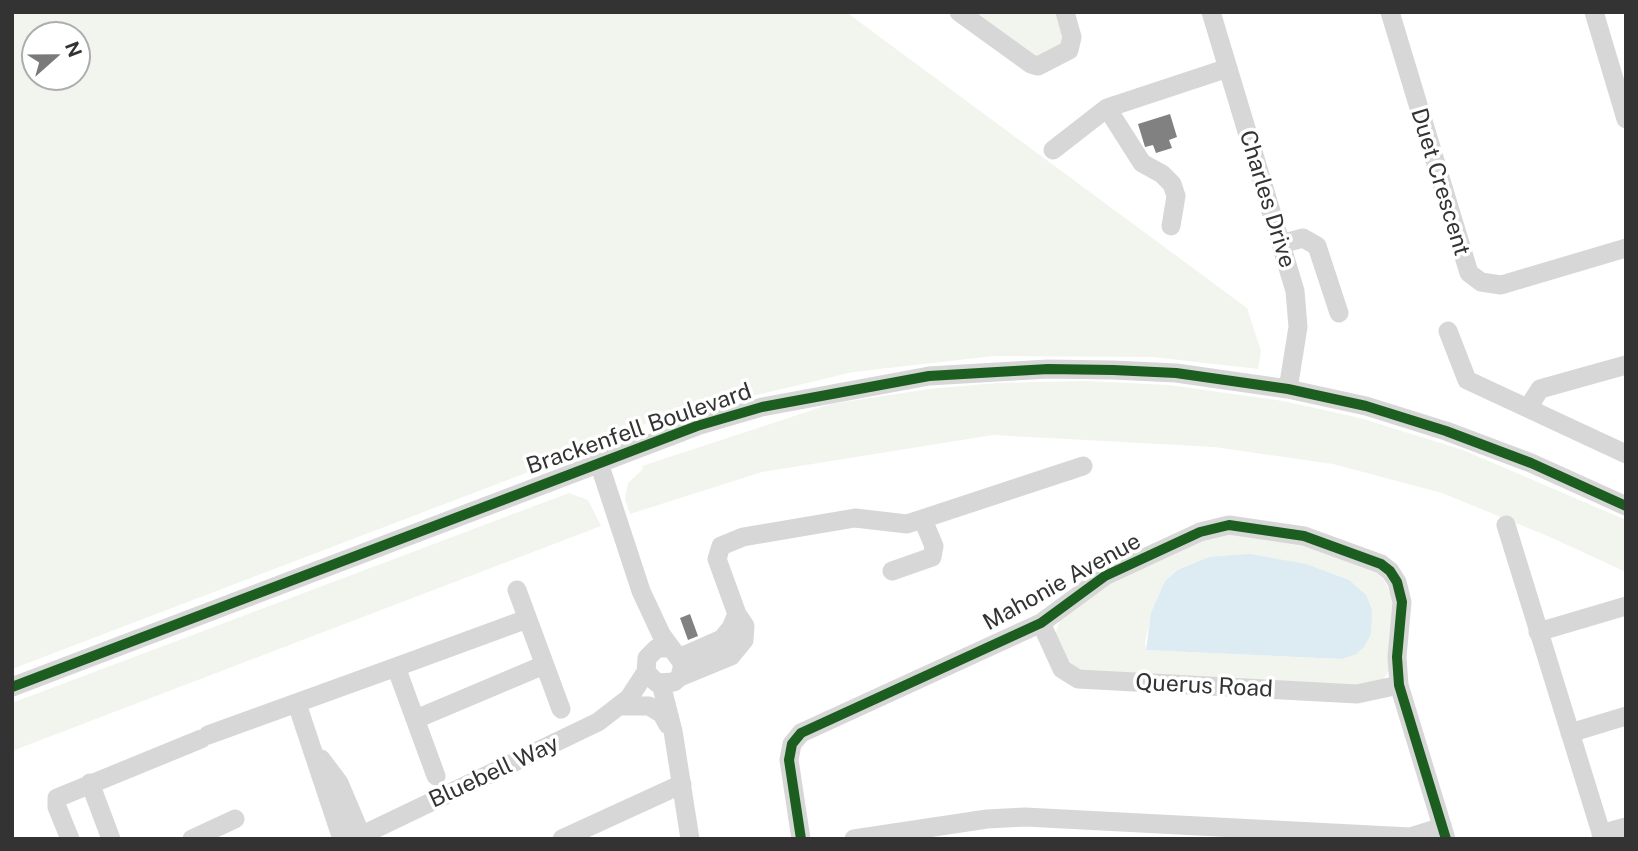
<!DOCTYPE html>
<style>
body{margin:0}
#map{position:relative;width:1638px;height:851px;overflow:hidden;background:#fff;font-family:"Public Sans",sans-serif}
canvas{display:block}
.frame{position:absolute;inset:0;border:14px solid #333;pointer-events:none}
.north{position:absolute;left:21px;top:21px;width:70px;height:70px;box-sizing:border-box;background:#fff;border:2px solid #adadad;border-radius:50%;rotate:69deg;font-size:19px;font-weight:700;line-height:28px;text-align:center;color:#333}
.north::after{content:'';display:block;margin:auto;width:24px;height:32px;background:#7a7a7a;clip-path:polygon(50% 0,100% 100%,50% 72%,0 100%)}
</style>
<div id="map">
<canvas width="1638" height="851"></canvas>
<div class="frame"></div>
<div class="north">N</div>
</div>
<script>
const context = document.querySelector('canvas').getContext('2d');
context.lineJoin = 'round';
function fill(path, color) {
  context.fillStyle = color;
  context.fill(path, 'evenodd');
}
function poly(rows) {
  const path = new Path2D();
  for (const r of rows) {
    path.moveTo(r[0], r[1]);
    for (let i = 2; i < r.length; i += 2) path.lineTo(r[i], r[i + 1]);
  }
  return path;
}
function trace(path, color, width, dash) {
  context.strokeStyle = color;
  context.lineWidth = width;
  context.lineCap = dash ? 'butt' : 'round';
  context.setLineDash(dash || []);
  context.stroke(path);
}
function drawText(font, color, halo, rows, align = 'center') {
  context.font = font + ' "Public Sans",sans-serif';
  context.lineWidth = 7;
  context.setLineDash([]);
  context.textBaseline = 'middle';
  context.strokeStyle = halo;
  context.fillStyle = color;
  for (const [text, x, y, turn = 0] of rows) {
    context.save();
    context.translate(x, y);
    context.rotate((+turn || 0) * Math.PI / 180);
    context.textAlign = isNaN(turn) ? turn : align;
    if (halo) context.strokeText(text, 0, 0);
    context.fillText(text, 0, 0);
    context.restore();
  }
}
fill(poly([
 [12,12,846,12,1247,308,1261,351,1258,369,1153,357,994,356,853,372,715,405,689,407,658,417,623,436,12,669],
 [35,35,77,35,77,77,35,77],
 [968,12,1057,12,1063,43,1040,60],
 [1085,381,1169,385,1283,401,1360,418,1463,450,1626,520,1626,572,1550,537,1442,493,1333,464,1214,447,993,435,762,472,630,514,625,499,628,483,643,469,642,466,831,404,929,389,997,383],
 [569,493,588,500,601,526,12,751,12,703],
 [1216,533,1284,539,1368,564,1382,576,1393,599,1390,669,1383,680,1372,686,1073,670,1055,635,1060,620,1095,590],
 [1209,557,1355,655,1342,659,1146,650,1145,642,1152,613,1165,581,1176,570]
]), '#f1f5ed');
fill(poly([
 [1250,554,1306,564,1349,580,1366,595,1372,610,1371,634,1364,647,1355,655,1342,659,1146,650,1151,613,1165,581,1177,570,1209,557]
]), '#ddebf3');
fill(poly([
 [1170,114,1177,137,1169,140,1172,148,1156,153,1153,145,1145,147,1138,124],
 [690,614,698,636,688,640,680,618]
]), '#818181');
trace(poly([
 [959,12,1031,64,1038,66,1069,50,1072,37,1065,12],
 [1211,12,1295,291,1298,327,1288,389],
 [1390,12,1469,273,1481,282,1501,285,1626,248],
 [1594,12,1626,119],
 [1107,108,1142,163,1162,174,1172,184,1176,196,1171,226],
 [1053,150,1107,108,1228,68],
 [1281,244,1303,238,1317,246,1339,313],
 [1448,331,1467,380,1626,454],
 [1532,410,1533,400,1540,389,1626,365],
 [599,463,641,591,661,634,683,664,680,677,674,682,657,683,646,672,647,658,657,648,671,648],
 [1506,525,1603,839],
 [892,571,932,557,934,546,923,520],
 [517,590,561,709],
 [1041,623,1062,669,1078,679,1357,694,1399,685],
 [1538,632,1626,606],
 [681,657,722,639,731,628,737,614],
 [396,667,527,619],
 [680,677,731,656,744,640,745,626,737,614,717,559,721,546,743,537,855,518,907,524,1083,466],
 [661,684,673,731,690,839],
 [12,687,697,426,762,407,929,376,1048,369,1113,370,1176,373,1288,389,1366,406,1446,431,1531,463,1626,506],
 [297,704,342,839],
 [621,706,649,706,662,714,668,725],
 [416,719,544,665],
 [1570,733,1626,716],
 [208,735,396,667,436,776],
 [321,759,339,783,361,835],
 [90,783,111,839],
 [1601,834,1626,827],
 [70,839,57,807,57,798,201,739],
 [192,839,235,819],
 [354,839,598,722,629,698,646,672],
 [562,839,682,784],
 [801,839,789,760,792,744,801,733,1041,623,1105,576,1200,532,1229,525,1304,536,1381,564,1390,571,1397,582,1402,602,1397,657,1399,685,1446,839],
 [854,839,987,819,1025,817,1410,837,1442,827]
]), '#d7d7d7', 19);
trace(poly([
 [12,687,697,426,762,407,929,376,1048,369,1113,370,1176,373,1288,389,1366,406,1446,431,1531,463,1626,506],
 [801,839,789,760,792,744,801,733,1041,623,1105,576,1200,532,1229,525,1304,536,1381,564,1390,571,1397,582,1402,602,1397,657,1399,685,1446,839]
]), '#1b5e20', 10);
drawText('23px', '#333', '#fff', [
 ["Duet Crescent",1440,182,73],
 ["Charles Drive",1267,199,73],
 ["Brackenfell Boulevard",639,429,-19],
 ["Mahonie Avenue",1062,582,-29],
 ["Querus Road",1204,686,3],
 ["Bluebell Way",494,772,-25]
]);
</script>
